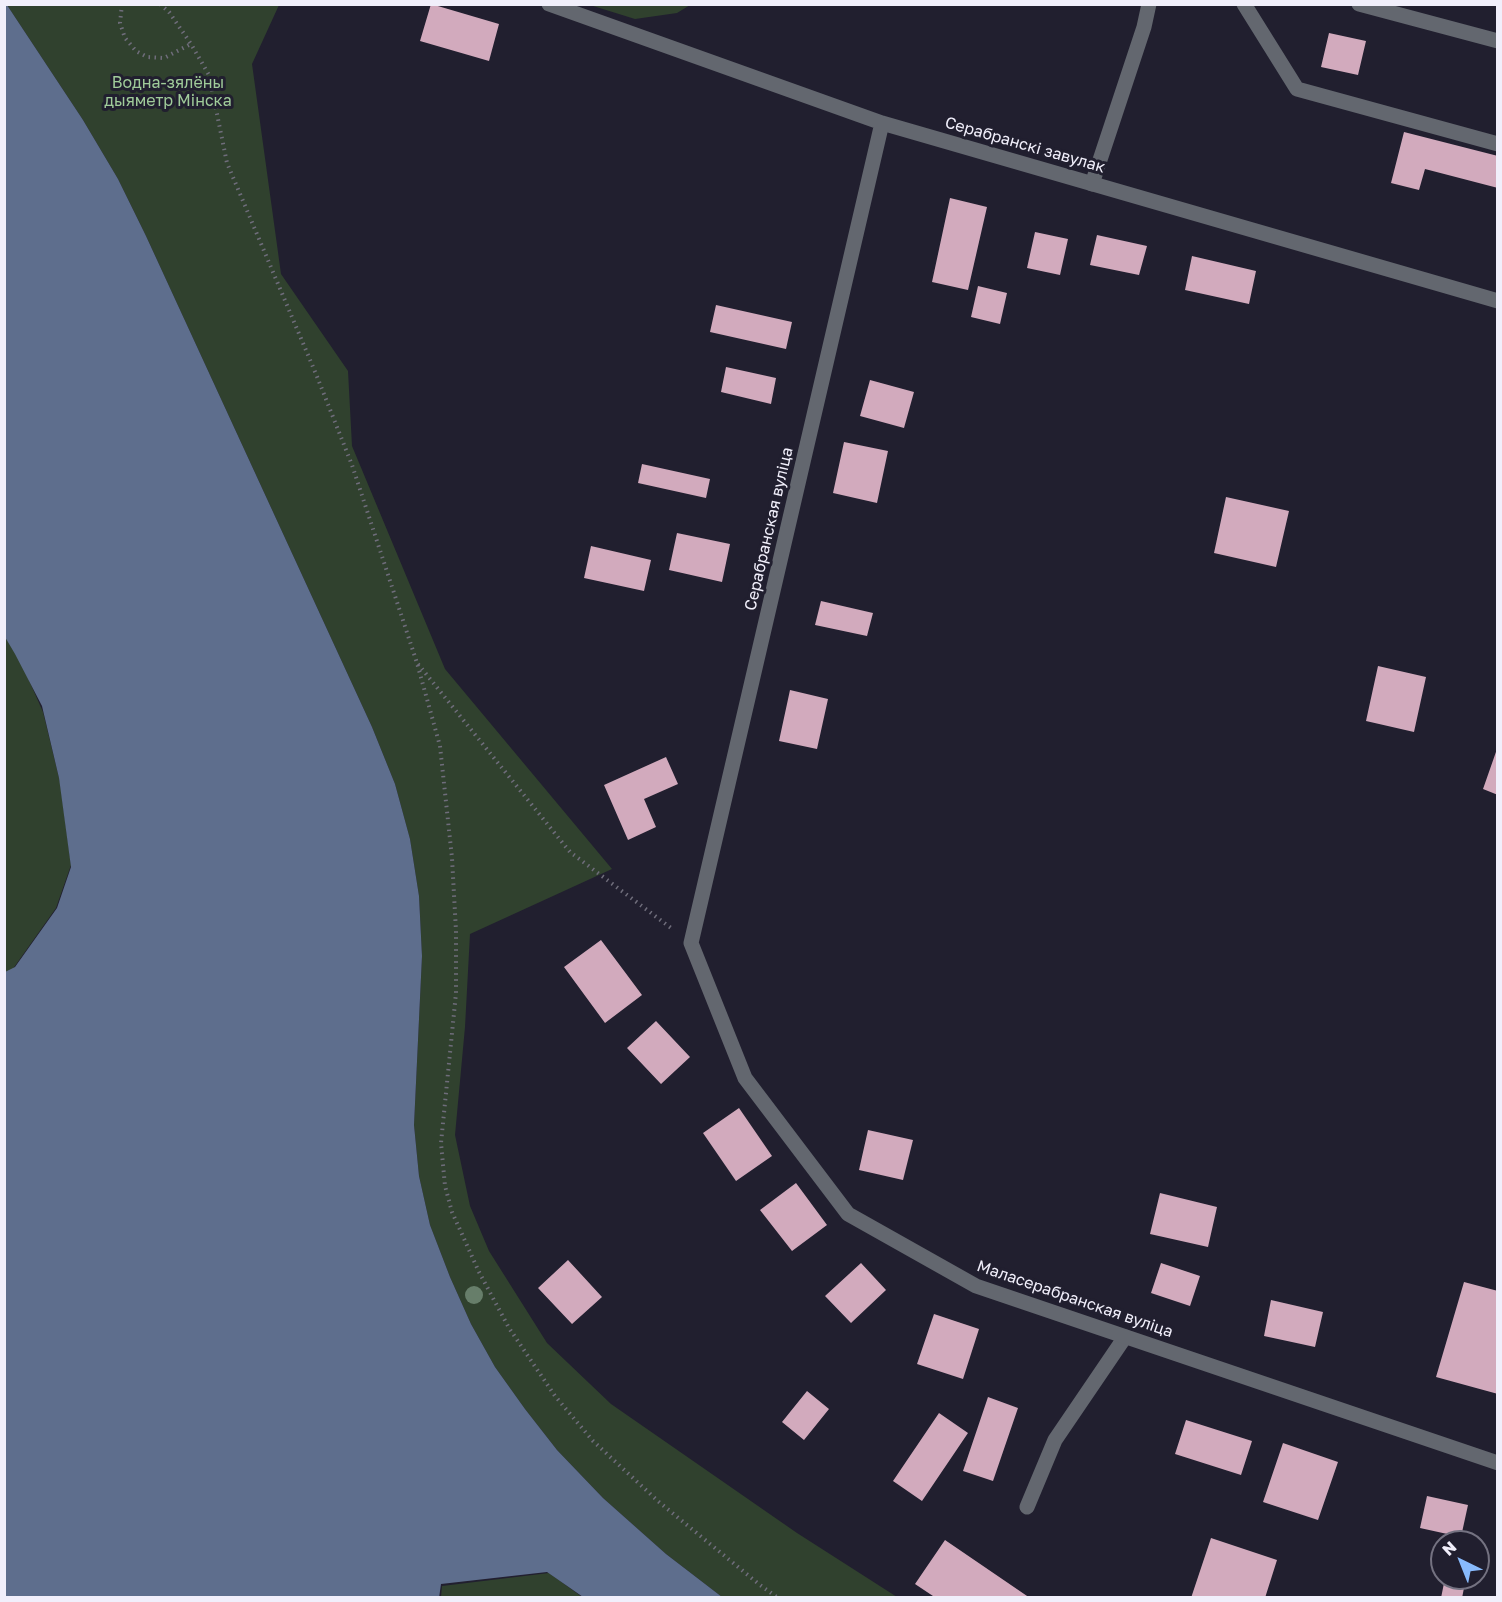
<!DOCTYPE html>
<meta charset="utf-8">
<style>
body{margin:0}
#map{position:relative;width:1502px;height:1602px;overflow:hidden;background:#211f2f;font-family:"Golos Text",sans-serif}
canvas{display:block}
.frame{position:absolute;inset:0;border:6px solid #f1effb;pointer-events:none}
.north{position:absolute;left:1430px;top:1530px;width:60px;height:60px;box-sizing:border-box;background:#211f2f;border:2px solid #747281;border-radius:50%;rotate:317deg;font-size:16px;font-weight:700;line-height:24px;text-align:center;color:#f1effb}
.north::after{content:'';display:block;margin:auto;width:21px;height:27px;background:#88bafc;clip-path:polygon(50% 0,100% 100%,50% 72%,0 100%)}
</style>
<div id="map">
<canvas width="1502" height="1602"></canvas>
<div class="frame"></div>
<div class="north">N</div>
</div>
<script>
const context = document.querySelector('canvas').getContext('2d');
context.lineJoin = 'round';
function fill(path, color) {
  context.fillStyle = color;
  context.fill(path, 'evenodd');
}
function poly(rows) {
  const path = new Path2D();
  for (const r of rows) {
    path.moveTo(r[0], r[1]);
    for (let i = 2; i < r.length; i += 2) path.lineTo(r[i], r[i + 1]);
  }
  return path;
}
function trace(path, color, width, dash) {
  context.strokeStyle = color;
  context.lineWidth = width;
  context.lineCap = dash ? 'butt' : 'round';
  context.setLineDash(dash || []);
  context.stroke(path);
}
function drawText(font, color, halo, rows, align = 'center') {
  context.font = font + ' "Golos Text",sans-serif';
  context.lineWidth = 6;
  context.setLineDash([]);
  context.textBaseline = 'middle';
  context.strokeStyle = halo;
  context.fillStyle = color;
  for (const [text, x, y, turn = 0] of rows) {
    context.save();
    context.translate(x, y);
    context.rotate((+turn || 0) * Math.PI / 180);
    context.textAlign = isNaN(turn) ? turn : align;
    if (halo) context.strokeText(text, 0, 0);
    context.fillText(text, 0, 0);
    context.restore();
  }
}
fill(poly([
 [7,5,279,5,252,64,281,274,348,371,352,446,445,669,612,869,470,934,465,1027,455,1135,470,1206,489,1251,547,1343,611,1404,797,1533,897,1597,722,1597,666,1554,603,1498,557,1450,525,1409,495,1367,471,1324,450,1277,430,1225,419,1176,414,1125,422,956,419,896,410,839,395,784,372,727,146,236,118,179,83,120],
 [590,5,690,4,690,5,677,13,635,19],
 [5,633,16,651,43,712,60,782,71,865,56,908,5,980],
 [549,1573,582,1597,441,1597,442,1586]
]), '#30412e');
fill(poly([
 [7,5,83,120,118,179,146,236,372,727,395,784,410,839,419,896,422,956,414,1125,419,1176,430,1225,450,1277,471,1324,495,1367,525,1409,557,1450,603,1498,666,1554,722,1597,583,1597,547,1572,441,1584,439,1598,5,1597,5,972,15,967,57,908,71,867,59,778,42,706,15,654,5,637,4,5]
]), '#5e6e8d');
fill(poly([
 [431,4,499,24,489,61,420,41],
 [1329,33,1366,41,1358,75,1321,67],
 [1404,132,1498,156,1498,188,1425,169,1419,190,1391,183],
 [950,198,987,207,968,290,932,282],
 [1035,232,1068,239,1060,275,1027,268],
 [1097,235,1147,246,1139,275,1090,265],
 [1192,256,1256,271,1249,304,1185,290],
 [978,286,1007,293,1000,324,971,317],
 [716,305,792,322,786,349,710,332],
 [726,367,776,378,771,404,721,392],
 [870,380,914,392,904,428,860,416],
 [844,442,888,451,877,503,833,493],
 [642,464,710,479,706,498,638,483],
 [1226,497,1289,511,1276,567,1214,553],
 [677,533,730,544,722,582,669,570],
 [591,546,651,560,644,591,584,578],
 [821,601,873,613,867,636,815,625],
 [1378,666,1426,677,1414,732,1366,721],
 [790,690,828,699,817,749,779,741],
 [1497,749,1498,749,1498,795,1483,789],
 [666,757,678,784,644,799,656,827,628,840,604,785],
 [601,940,642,995,605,1023,564,967],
 [656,1021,690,1057,661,1084,627,1048],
 [739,1108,772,1156,736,1181,703,1133],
 [868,1130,913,1140,903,1180,859,1170],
 [796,1183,827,1225,792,1251,760,1210],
 [1160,1193,1217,1207,1208,1247,1150,1234],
 [568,1260,602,1297,572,1324,538,1288],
 [861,1263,886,1290,851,1323,825,1296],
 [1161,1263,1200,1276,1190,1306,1151,1293],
 [1464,1282,1498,1291,1498,1394,1436,1377],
 [1271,1300,1323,1312,1315,1347,1264,1336],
 [934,1314,979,1329,963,1379,917,1364],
 [807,1391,829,1409,804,1440,782,1422],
 [988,1397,1018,1408,993,1481,963,1471],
 [939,1413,968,1433,922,1501,893,1481],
 [1186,1420,1252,1441,1241,1475,1175,1454],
 [1283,1443,1338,1462,1318,1520,1263,1502],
 [1427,1496,1468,1505,1461,1537,1420,1528],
 [1211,1538,1277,1560,1265,1598,1191,1598],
 [945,1540,1030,1598,936,1598,915,1584],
 [1445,1578,1466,1578,1462,1598,1441,1598]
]), '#d2aabd');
trace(poly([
 [122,4,120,23,125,38,136,51,147,57,164,58,191,44],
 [160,4,169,12,191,44,209,75,227,163,316,374,352,465,417,663,440,746,452,858,456,931,456,993,441,1143,445,1186,452,1212,479,1272,509,1328,555,1396,593,1441,659,1502,760,1585,778,1598],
 [418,664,570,852,671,928]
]), '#6f6d7b', 4, [1.5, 4.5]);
trace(poly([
 [1244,4,1297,89,1498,144],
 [1359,4,1498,41],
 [1092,184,1144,27,1149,4],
 [1027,1507,1055,1440,1125,1337]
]), '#63676f', 15);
trace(poly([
 [549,4,882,123,1498,301],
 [882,123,691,943,745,1078,848,1214,976,1286,1498,1463]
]), '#63676f', 15);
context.fillStyle = '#677e6a';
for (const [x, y] of [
 [474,1295]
]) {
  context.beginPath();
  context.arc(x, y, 9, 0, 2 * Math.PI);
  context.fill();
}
drawText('16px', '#a0cc9a', '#211f2f', [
 ["Водна-зялёны",168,83],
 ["дыяметр Мінска",168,101]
]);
drawText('16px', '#f1effb', '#211f2f', [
 ["Серабранскі завулак",1025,145,16],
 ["Серабранская вуліца",769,529,-77],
 ["Маласерабранская вуліца",1075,1299,19]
]);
</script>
